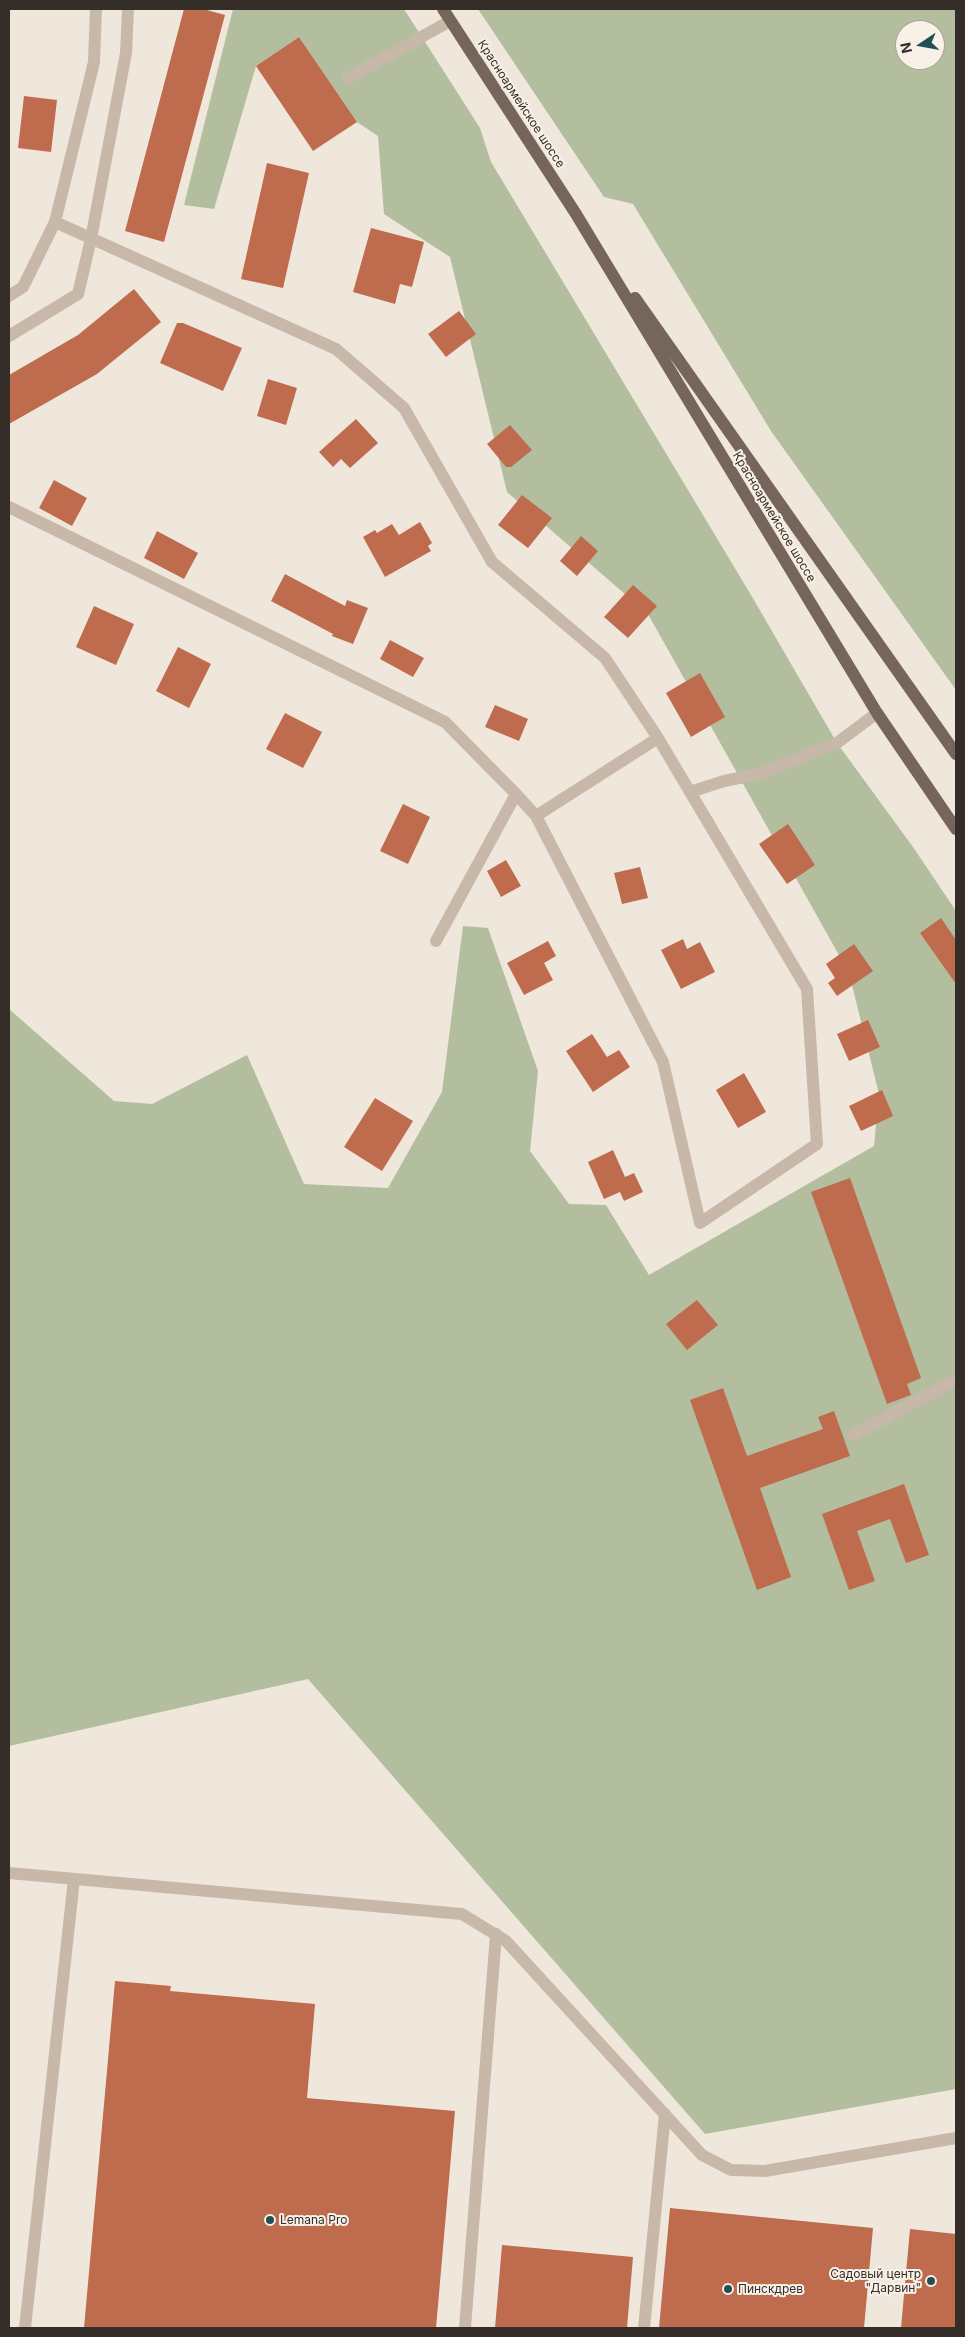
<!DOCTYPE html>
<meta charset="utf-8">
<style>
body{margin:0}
#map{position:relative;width:965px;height:2337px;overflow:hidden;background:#f0e7dc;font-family:Inter,sans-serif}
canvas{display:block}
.frame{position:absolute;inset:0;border:10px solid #352d28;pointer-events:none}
.north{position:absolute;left:895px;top:20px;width:50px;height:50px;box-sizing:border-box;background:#f8f1e8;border:1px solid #aaa39b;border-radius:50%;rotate:258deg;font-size:14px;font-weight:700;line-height:20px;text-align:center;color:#352d28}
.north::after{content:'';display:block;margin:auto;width:18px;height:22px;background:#214f54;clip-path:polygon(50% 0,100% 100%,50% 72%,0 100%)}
</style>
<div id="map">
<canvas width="965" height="2337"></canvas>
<div class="frame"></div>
<div class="north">N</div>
</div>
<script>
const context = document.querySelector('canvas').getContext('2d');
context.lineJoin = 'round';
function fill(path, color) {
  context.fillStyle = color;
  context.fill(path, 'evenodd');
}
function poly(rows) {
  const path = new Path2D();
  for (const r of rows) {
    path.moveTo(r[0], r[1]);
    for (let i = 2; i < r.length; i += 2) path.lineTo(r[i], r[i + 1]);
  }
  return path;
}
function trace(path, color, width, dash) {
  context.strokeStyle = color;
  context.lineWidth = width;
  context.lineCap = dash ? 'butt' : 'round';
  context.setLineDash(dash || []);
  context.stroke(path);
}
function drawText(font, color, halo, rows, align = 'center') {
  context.font = font + ' Inter,sans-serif';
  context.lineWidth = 4;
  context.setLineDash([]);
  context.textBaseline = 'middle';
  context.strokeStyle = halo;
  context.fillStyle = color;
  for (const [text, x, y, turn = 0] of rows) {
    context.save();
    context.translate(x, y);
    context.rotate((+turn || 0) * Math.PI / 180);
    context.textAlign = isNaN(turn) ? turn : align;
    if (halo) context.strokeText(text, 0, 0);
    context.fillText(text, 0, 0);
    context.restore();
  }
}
fill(poly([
 [233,9,404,9,480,128,491,162,751,595,837,743,913,847,956,911,956,2089,705,2134,308,1679,9,1746,9,1009,114,1101,152,1104,247,1055,304,1184,388,1188,442,1092,463,926,488,928,538,1071,530,1151,569,1204,606,1205,649,1275,874,1146,879,1094,849,973,648,614,507,492,450,257,384,214,378,136,357,122,299,37,256,66,214,209,184,205],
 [478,9,956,9,956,690,771,431,633,204,604,197],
 [905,30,935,30,935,60,905,60]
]), '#b2be9d');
fill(poly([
 [184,9,203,9,225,15,164,242,125,231],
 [299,37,357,122,313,151,256,66],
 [24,96,57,100,51,152,18,148],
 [267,163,309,173,283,288,241,279],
 [371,228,424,242,412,287,400,284,395,304,353,292],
 [134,289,161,322,97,374,9,424,9,375,78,335],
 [459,311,476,334,446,357,428,334],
 [177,323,183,323,242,348,223,391,160,363],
 [268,379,297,388,286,425,257,416],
 [356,419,378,443,350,468,341,459,333,467,319,452],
 [510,425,532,450,511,467,506,467,487,444],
 [54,480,87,498,72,526,39,508],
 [522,495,552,518,528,548,498,525],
 [420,522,432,543,428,546,431,551,385,577,363,537,375,530,377,533,392,524,399,535],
 [157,531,198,553,184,579,144,558],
 [581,536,598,551,577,576,560,561],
 [285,574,345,606,347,600,368,608,353,644,332,636,333,634,271,601],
 [633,585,657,606,628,638,604,617],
 [94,606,134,624,116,665,76,647],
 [390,640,424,658,413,677,380,659],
 [178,647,211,664,189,708,156,691],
 [700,673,725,717,691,737,666,693],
 [495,705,528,719,519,741,485,727],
 [285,713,322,732,303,768,266,749],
 [403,804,430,817,408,864,380,851],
 [788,824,815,865,787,884,759,844],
 [506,860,521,886,501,897,487,871],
 [640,867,648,898,622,904,614,873],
 [941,918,956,940,956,984,920,933],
 [683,939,687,949,700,942,715,972,681,989,661,950],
 [548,941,556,956,544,963,553,980,524,995,507,963],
 [854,944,873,971,837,996,828,983,835,978,826,964],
 [868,1020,880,1047,849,1061,837,1034],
 [592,1034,607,1057,619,1050,630,1067,593,1092,566,1051],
 [744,1073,766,1112,738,1128,716,1090],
 [882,1090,893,1116,861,1131,849,1106],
 [375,1098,413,1121,382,1171,344,1147],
 [613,1150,625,1177,634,1173,643,1192,624,1201,620,1192,604,1199,588,1162],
 [850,1178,921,1378,907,1384,911,1395,887,1404,811,1192],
 [697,1300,718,1325,687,1350,666,1324],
 [723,1388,747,1456,823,1429,818,1417,834,1411,850,1456,760,1488,791,1577,757,1590,690,1400],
 [904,1484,929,1555,906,1563,890,1519,857,1531,875,1581,849,1590,822,1514],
 [115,1981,171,1986,170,1991,315,2004,307,2098,455,2111,436,2328,84,2328],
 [670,2208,873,2228,864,2328,659,2328],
 [910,2229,956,2234,956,2328,901,2328],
 [502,2245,633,2257,627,2328,495,2328]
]), '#be6c4d');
trace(poly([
 [348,78,450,21],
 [9,296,23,287,55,222,94,62,96,9],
 [9,336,78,294,91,239,126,53,128,9],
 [9,507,445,722,516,794,536,816,663,1062,700,1223,817,1144,807,989,658,738,605,658,492,562,404,408,336,349,55,222],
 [690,792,724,781,759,774,837,743,877,713],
 [536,816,658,738],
 [436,941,516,794],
 [853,1435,956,1380],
 [9,1873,462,1914,506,1941,702,2155,731,2170,765,2171,956,2138],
 [25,2328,74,1879],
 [465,2328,496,1934],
 [644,2328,665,2114]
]), '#c8b8a9', 12);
trace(poly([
 [443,9,576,214,877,713,956,829],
 [635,298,956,754]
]), '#76655a', 12);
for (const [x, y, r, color] of [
 [270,2220,5,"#214f54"],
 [931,2281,5,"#214f54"],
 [728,2289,5,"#214f54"]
]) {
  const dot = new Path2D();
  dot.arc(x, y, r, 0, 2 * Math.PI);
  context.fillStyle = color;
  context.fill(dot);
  trace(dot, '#f8f1e8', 2);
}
drawText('12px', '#352d28', '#f8f1e8', [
 ["Красноармейское шоссе",521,104,57],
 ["Красноармейское шоссе",774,517,59]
]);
drawText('12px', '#352d28', '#f8f1e8', [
 ["Lemana Pro",280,2220],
 ["Садовый центр",921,2274,"right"],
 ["\"Дарвин\"",921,2288,"right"],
 ["Пинскдрев",738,2289]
], 'left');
</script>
